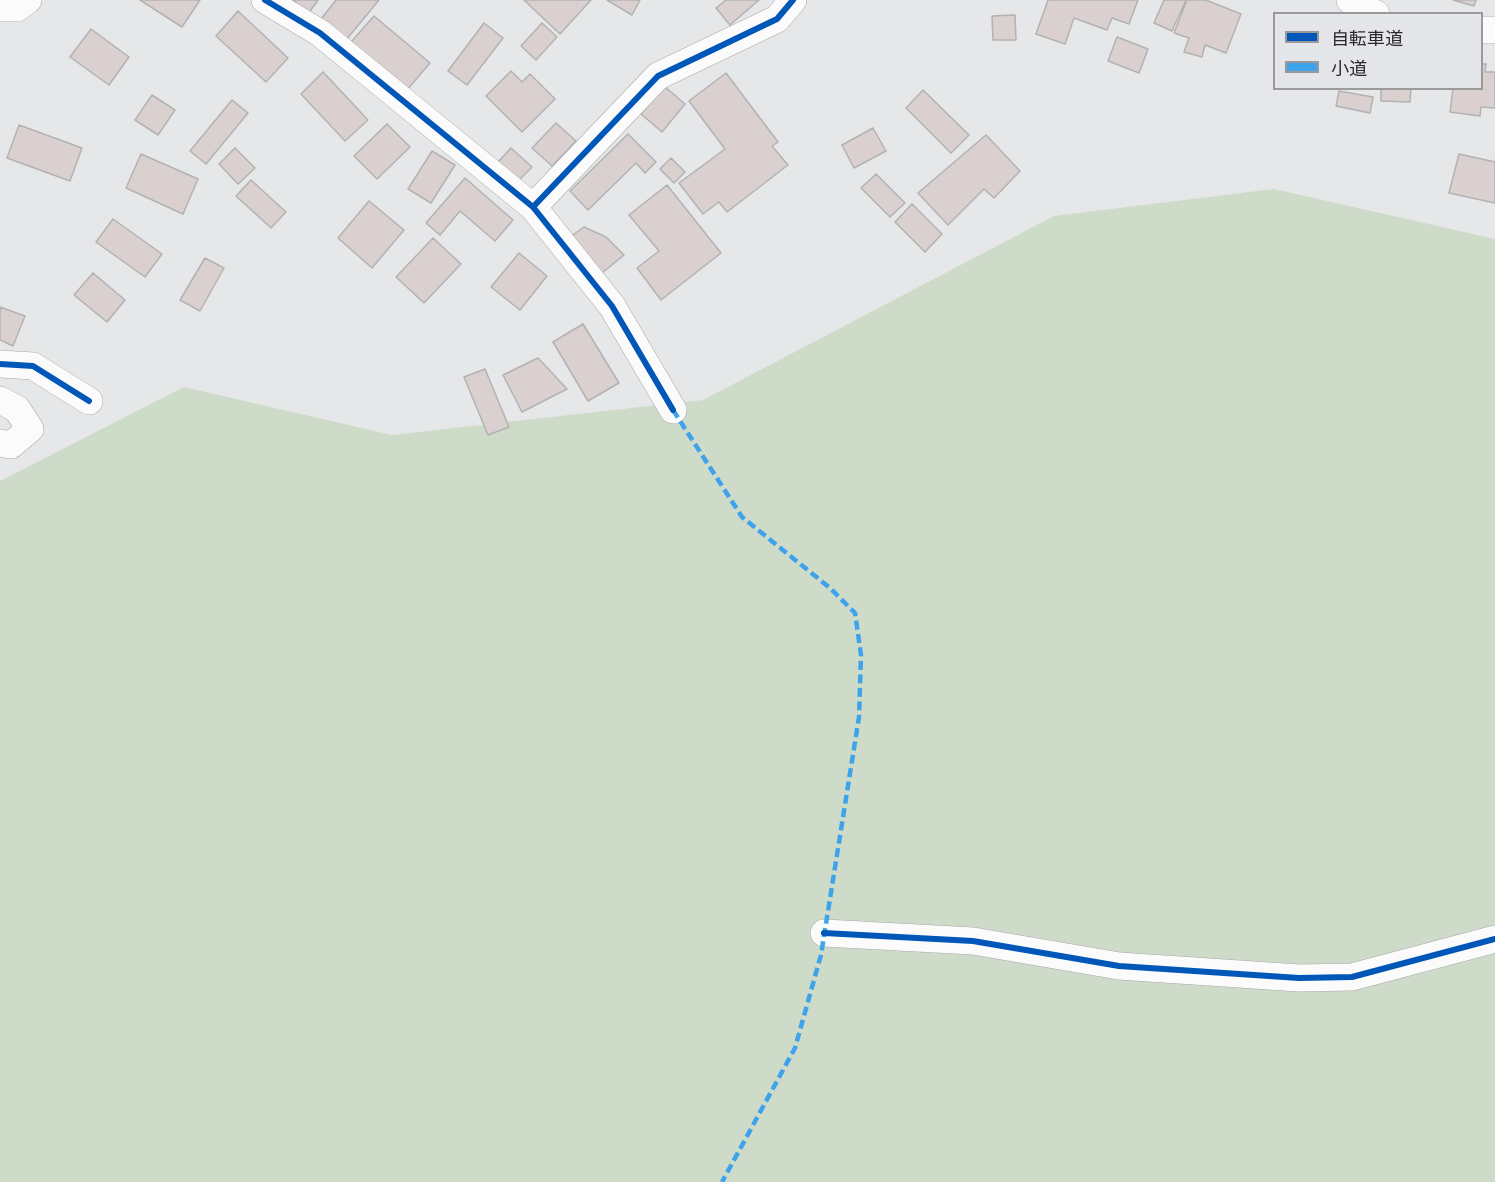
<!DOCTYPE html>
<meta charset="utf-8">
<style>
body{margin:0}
#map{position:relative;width:1495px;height:1182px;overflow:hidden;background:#e6e7e8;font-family:"Sofia Sans Condensed","Noto Sans JP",sans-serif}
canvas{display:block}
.legend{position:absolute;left:1273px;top:12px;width:210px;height:78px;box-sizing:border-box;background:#e5e6e9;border:2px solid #9a9a9d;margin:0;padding:8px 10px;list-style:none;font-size:18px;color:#29292a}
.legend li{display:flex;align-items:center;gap:12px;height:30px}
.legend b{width:30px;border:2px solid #9a9a9d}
</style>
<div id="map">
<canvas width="1495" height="1182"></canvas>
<ul class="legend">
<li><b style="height:8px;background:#0057b8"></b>自転車道</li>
<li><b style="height:8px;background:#3ea3eb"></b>小道</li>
</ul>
</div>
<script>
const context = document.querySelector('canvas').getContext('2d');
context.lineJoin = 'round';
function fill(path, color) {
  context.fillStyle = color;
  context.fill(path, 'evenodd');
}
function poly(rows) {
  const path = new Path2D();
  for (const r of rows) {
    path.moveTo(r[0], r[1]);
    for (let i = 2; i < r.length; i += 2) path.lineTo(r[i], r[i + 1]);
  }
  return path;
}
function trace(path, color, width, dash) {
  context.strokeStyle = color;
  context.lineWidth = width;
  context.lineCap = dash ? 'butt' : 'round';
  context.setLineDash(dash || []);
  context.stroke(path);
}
fill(poly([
 [1274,189,1495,239,1495,1182,0,1182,0,481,184,387,392,435,703,400,1054,216]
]), '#cedbc9');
const building = poly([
 [140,0,200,0,182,27,140,0],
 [293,0,318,0,308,14,293,0],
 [336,0,379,0,346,40,321,19,336,0],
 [524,0,591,0,560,34,524,0],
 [607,0,640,0,632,15,607,0],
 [726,0,759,0,730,25,716,8,726,0],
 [1048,0,1138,0,1129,24,1112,18,1107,30,1074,18,1065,44,1036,34,1048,0],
 [1164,0,1186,0,1172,31,1154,23,1164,0],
 [1187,0,1206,0,1241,14,1226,53,1205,45,1202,57,1184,52,1189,38,1174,33,1187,0],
 [1453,0,1476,0,1474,6,1453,0],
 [238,11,288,58,266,82,216,36,238,11],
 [1015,15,1016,40,993,40,992,16,1015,15],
 [374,16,430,63,407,90,351,42,374,16],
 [484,23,503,38,467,85,448,71,484,23],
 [542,23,557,37,536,60,521,46,542,23],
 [91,29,129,57,109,85,70,57,91,29],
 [1117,37,1148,49,1139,73,1108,61,1117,37],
 [1482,64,1486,64,1485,72,1495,72,1495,108,1481,107,1480,116,1450,112,1453,88,1482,88,1482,64],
 [511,71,522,82,530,74,555,99,522,132,486,96,511,71],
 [323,72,368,120,345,141,301,94,323,72],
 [726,73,778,142,772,146,788,165,727,212,719,202,703,214,679,183,725,149,689,101,726,73],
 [664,86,685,104,662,132,641,114,664,86],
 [1381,88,1411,88,1410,102,1381,101,1381,88],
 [923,90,969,135,951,153,906,108,923,90],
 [1339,91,1373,97,1370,113,1336,106,1339,91],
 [152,95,175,110,158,135,135,120,152,95],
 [232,100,248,113,206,164,190,151,232,100],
 [556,123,576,141,552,166,532,148,556,123],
 [387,124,410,147,377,179,354,156,387,124],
 [19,125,82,148,70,181,7,158,19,125],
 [873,128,886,151,854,168,842,145,873,128],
 [628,134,656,162,645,173,636,163,588,210,570,191,628,134],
 [986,135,1020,171,994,198,984,189,948,225,918,193,986,135],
 [235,148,255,168,238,184,219,164,235,148],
 [511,148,532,167,518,181,498,162,511,148],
 [432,151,455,165,431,203,408,189,432,151],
 [141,154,198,179,183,214,126,188,141,154],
 [1459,154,1495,162,1495,203,1449,193,1459,154],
 [671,158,685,172,674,183,660,169,671,158],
 [876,174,905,203,890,217,861,188,876,174],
 [465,178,513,220,495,241,460,211,440,235,426,223,465,178],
 [251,180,286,212,271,228,236,196,251,180],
 [667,185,721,253,661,300,637,268,659,251,629,215,667,185],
 [369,201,404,230,372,268,338,238,369,201],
 [912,204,942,234,925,252,895,222,912,204],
 [113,219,162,254,145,277,96,242,113,219],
 [584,227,606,237,624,255,602,273,570,237,584,227],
 [433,238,461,264,424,303,396,277,433,238],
 [519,253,547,276,520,310,491,287,519,253],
 [205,258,224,268,200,311,180,300,205,258],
 [93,273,125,300,107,322,74,295,93,273],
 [0,307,25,316,13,346,0,340,0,307],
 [583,324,619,383,588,401,553,342,583,324],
 [538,358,567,389,522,412,503,375,538,358],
 [485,369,509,427,488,435,464,377,485,369]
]);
fill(building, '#dbd0d0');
trace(building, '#b2b2b2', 1.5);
const minor = poly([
 [265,0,320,33,533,207,612,306,673,410],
 [1350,0,1376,14],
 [0,8,17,8,28,0],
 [1482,30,1495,30],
 [533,207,658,76,777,19,793,0],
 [0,364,33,366,89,401],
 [0,400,17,409,30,429,11,445,0,443],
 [824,933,973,941,1119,966,1299,978,1352,977,1495,939]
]);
trace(minor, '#a8a8a9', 28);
trace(minor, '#fbfbfc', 27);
trace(poly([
 [673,410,742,517,830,588,855,613,861,655,859,717,821,955,795,1048,722,1182]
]), '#3ea3eb', 4.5, [9, 4.5]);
trace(poly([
 [265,0,320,33,533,207,612,306,673,410],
 [533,207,658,76,777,19,793,0],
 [0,364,33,366,89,401],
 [824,933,973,941,1119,966,1299,978,1352,977,1495,939]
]), '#0057b8', 6);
</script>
